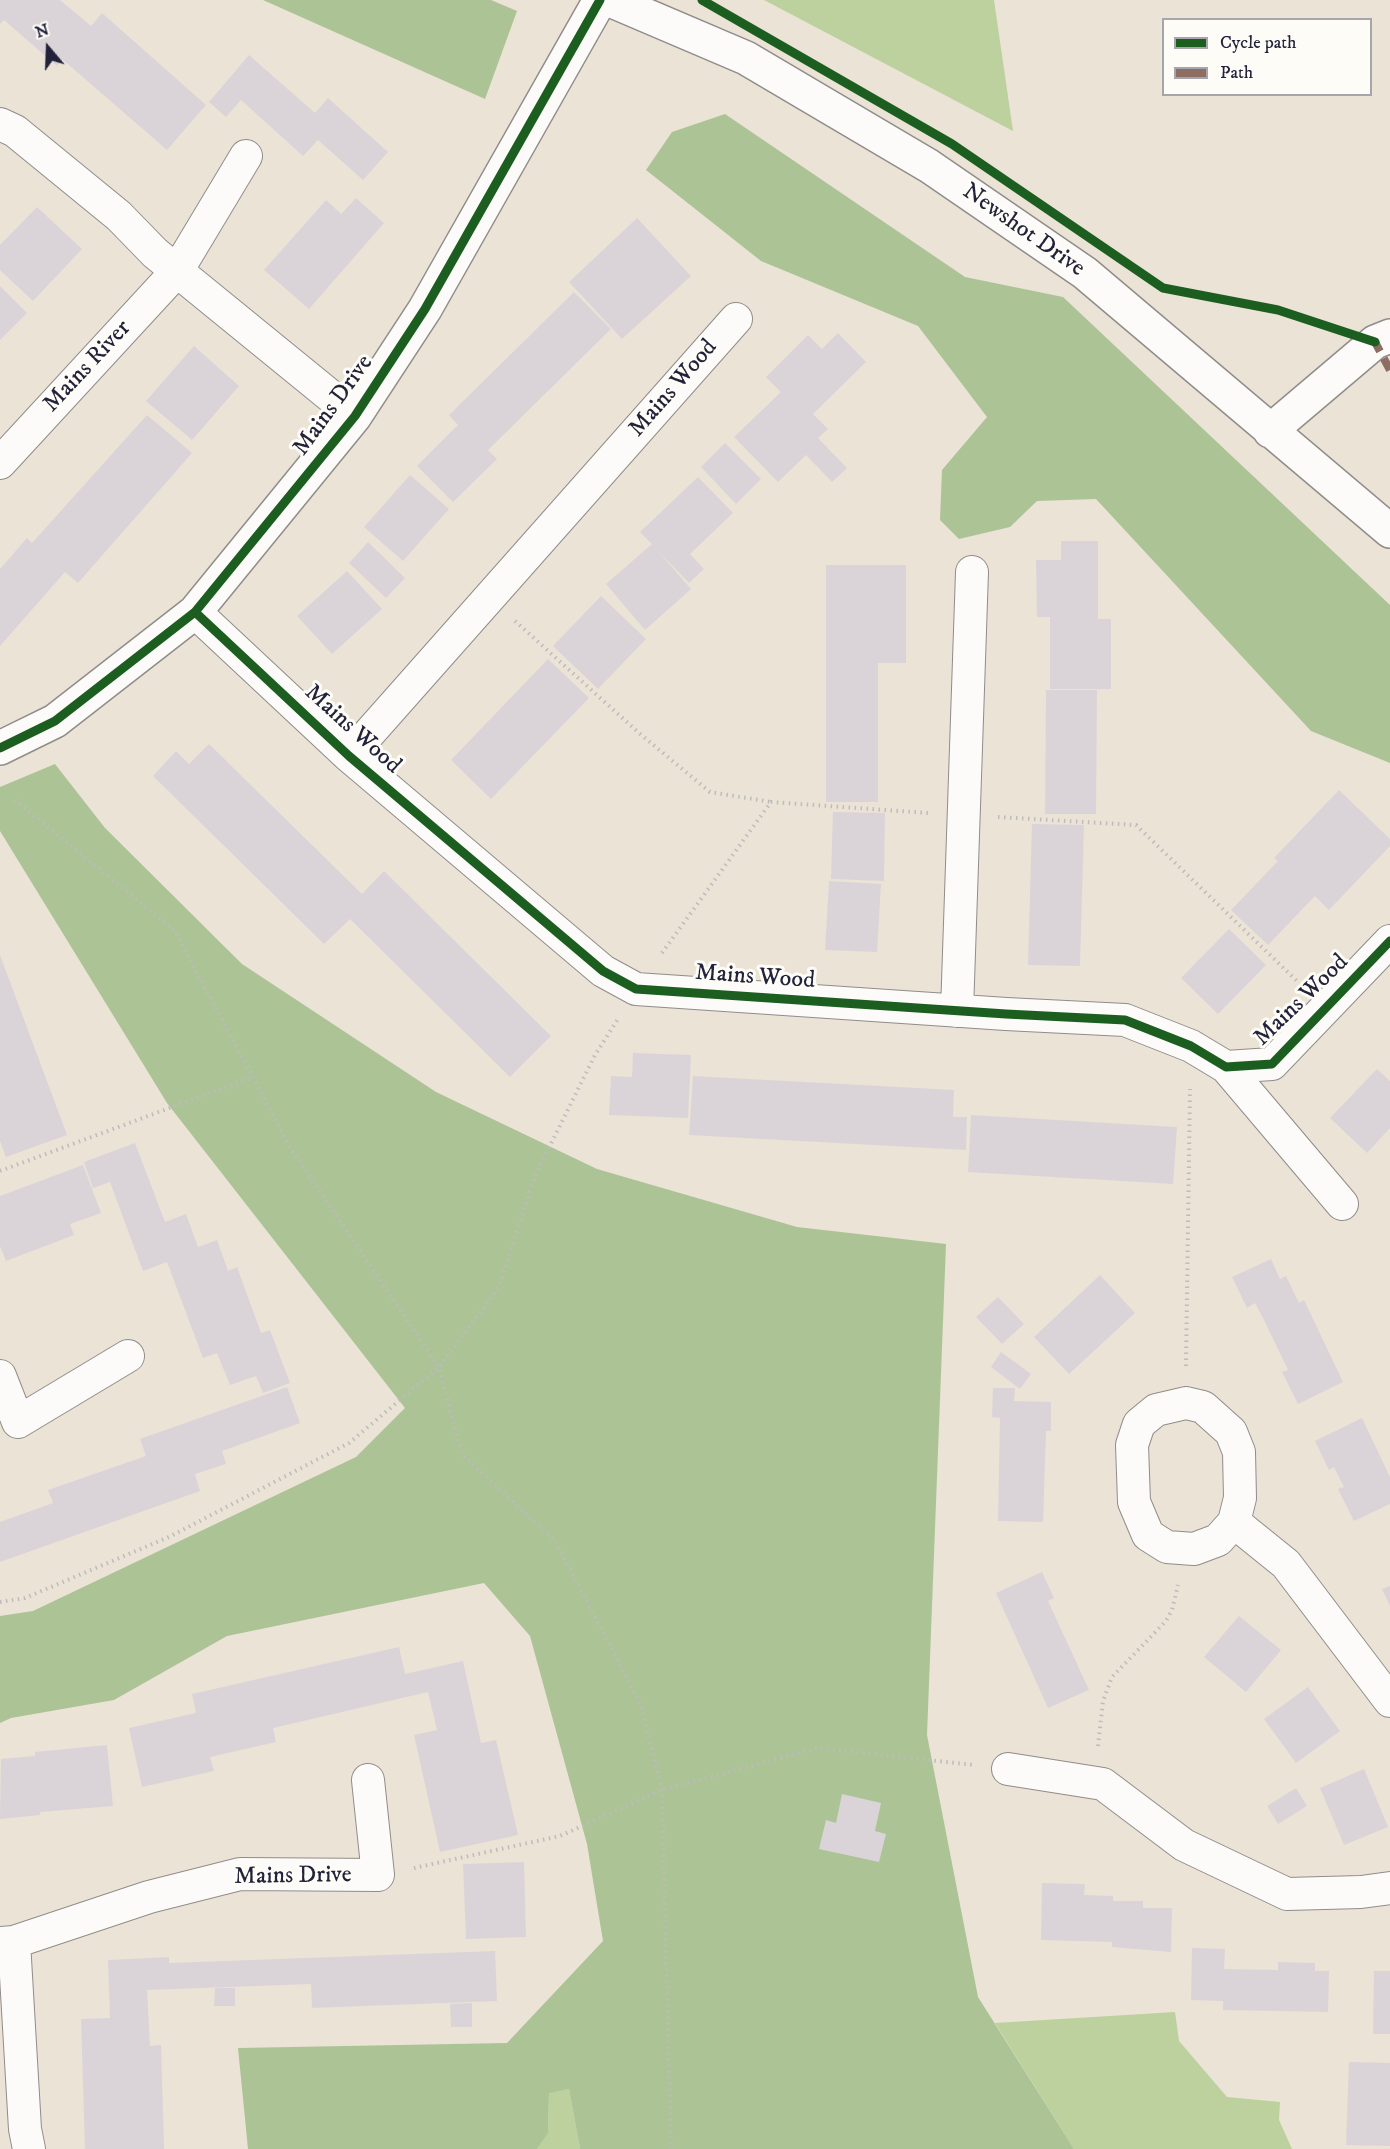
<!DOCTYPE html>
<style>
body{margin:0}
#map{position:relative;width:1390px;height:2149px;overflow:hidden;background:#ebe3d6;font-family:"IM FELL DW Pica",serif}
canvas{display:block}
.legend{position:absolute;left:1162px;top:18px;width:210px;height:78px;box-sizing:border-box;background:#fdfcf7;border:2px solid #a5a5ac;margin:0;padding:8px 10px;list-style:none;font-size:18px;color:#22223b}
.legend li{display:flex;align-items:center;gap:12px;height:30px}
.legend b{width:30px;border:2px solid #a5a5ac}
.north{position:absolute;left:18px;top:18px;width:60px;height:60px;-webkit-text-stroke:4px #fdfcf7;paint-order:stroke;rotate:341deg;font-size:16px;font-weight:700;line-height:24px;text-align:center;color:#22223b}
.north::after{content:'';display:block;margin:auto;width:21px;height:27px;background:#22223b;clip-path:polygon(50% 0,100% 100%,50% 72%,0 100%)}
</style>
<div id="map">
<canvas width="1390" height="2149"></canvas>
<ul class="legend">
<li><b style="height:8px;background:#1b5e20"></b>Cycle path</li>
<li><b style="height:8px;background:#8d6e63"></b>Path</li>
</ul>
<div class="north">N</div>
</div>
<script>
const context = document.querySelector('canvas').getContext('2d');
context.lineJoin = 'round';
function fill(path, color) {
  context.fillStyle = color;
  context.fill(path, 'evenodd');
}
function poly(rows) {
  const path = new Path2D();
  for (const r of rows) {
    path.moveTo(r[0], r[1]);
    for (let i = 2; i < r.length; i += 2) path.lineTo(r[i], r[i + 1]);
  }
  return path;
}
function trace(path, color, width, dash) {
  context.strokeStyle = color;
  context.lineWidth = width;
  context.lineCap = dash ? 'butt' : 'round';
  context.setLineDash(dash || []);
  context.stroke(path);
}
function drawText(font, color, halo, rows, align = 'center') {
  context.font = font + ' "IM FELL DW Pica",serif';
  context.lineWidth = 6;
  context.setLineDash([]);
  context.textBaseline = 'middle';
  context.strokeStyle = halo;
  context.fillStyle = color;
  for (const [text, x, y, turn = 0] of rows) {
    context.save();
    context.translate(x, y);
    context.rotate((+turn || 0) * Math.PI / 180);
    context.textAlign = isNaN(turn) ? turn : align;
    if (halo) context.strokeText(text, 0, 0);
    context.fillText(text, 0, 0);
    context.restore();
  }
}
fill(poly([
 [764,0,994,0,1013,131],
 [1175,2012,1179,2041,1227,2097,1280,2102,1279,2120,1292,2149,1074,2149,995,2023],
 [569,2089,580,2149,537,2149,548,2132,549,2092]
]), '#bcd19d');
fill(poly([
 [263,0,491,0,517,11,485,99],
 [725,114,965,277,1063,297,1390,605,1390,763,1311,731,1096,499,1037,501,1010,527,959,539,940,520,942,470,987,417,918,326,761,261,646,170,672,132],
 [55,764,105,828,242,964,436,1092,597,1169,797,1227,946,1244,927,1735,978,1997,1074,2149,580,2149,569,2089,549,2093,548,2133,537,2149,248,2149,238,2048,507,2043,603,1941,587,1844,530,1636,484,1583,227,1636,114,1700,11,1718,0,1723,0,1616,33,1611,356,1457,405,1408,167,1103,0,831,0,787]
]), '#acc396');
fill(poly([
 [0,0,60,0,91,26,102,13,206,105,167,150,62,59,57,66,4,20,0,24],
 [249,55,315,113,328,98,388,152,363,180,318,140,303,156,241,100,226,117,209,102],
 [356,198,384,223,309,309,264,270,326,200,341,214],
 [37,207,82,249,33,301,0,270,0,245],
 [637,218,691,276,622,339,569,282],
 [0,286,27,313,0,340],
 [574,292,611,329,488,450,497,459,453,502,417,466,458,425,449,415],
 [838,333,866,362,813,414,828,429,818,438,847,468,832,482,806,455,778,482,734,437,781,392,766,377,808,335,822,349],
 [194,346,239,386,192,440,146,401],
 [147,415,192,453,78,583,65,572,0,646,0,569,27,538,32,543],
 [725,443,761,479,736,504,701,467],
 [410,475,449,509,403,561,364,527],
 [698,477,733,513,690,554,704,569,689,583,658,551,691,589,645,630,606,584,652,544,640,532],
 [1061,541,1098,541,1098,619,1111,619,1111,689,1050,689,1050,617,1037,617,1036,560,1061,560],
 [368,542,405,578,386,598,349,563],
 [826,565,906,565,906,663,878,663,878,802,826,802],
 [347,571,382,609,332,654,297,616],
 [601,596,646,639,598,689,553,646],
 [548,659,589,698,491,799,451,760],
 [1046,690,1097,690,1096,814,1045,814],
 [209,744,362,894,384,871,551,1036,510,1077,350,919,324,944,153,776,176,751,189,764],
 [1339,790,1390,839,1390,846,1329,910,1315,896,1268,945,1231,910,1278,861,1274,858],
 [833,812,885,813,884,881,831,879],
 [1032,824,1084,825,1080,966,1028,965],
 [829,881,881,884,877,952,825,950],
 [1229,929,1266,965,1218,1014,1181,978],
 [0,955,67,1135,6,1157,0,1141],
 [633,1053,691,1055,688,1118,609,1115,611,1076,632,1077],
 [1377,1069,1390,1081,1390,1128,1367,1153,1330,1118],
 [693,1076,954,1090,953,1117,967,1117,966,1150,689,1135],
 [971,1115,1177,1127,1173,1184,968,1172],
 [135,1143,165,1222,186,1214,198,1247,217,1240,228,1271,237,1267,261,1333,270,1330,290,1383,263,1393,256,1376,230,1385,217,1353,203,1358,167,1262,143,1271,110,1182,93,1188,84,1162],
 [83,1165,101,1213,70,1224,74,1235,6,1261,0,1246,0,1196],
 [1271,1259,1280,1279,1286,1276,1299,1303,1304,1300,1343,1382,1298,1404,1282,1372,1288,1370,1264,1320,1255,1303,1247,1308,1232,1277],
 [1100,1275,1135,1313,1069,1374,1034,1337],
 [998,1297,1024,1324,1002,1344,976,1317],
 [1001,1352,1031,1374,1020,1389,991,1367],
 [287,1387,300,1423,222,1451,226,1464,195,1474,200,1491,0,1562,0,1522,53,1503,48,1490,146,1456,140,1439],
 [993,1388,1015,1388,1014,1401,1051,1402,1051,1431,1046,1431,1043,1522,998,1521,1000,1418,992,1417],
 [1362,1418,1390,1477,1390,1504,1354,1521,1338,1489,1344,1487,1334,1467,1329,1470,1315,1441],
 [1042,1572,1054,1598,1048,1601,1089,1690,1048,1708,996,1593],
 [1390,1586,1390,1606,1382,1589],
 [1239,1616,1281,1650,1246,1692,1204,1657],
 [399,1647,405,1674,463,1661,481,1743,496,1740,518,1835,440,1852,414,1735,437,1730,428,1692,273,1728,276,1742,210,1757,214,1771,142,1787,129,1728,196,1713,192,1694],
 [1308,1687,1340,1731,1296,1763,1264,1719],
 [107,1745,113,1806,40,1812,40,1815,0,1819,1,1759,35,1756,35,1752],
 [1364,1769,1388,1827,1344,1845,1320,1788],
 [1296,1788,1307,1806,1278,1824,1267,1806],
 [842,1794,881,1803,875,1831,886,1834,879,1862,819,1849,826,1820,836,1823],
 [524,1862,526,1937,466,1939,463,1864],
 [1042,1883,1085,1884,1084,1895,1113,1896,1113,1901,1143,1901,1143,1908,1172,1908,1171,1952,1112,1947,1112,1942,1041,1940],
 [1192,1948,1225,1949,1224,1969,1278,1970,1278,1962,1315,1963,1315,1971,1329,1971,1328,2012,1223,2010,1223,2001,1191,2000],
 [495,1951,497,2001,312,2008,311,1984,147,1990,150,2046,161,2045,164,2149,85,2149,81,2019,110,2018,108,1960,169,1957,169,1963],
 [1374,1971,1390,1971,1390,2034,1373,2034],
 [215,1988,235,1988,235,2006,214,2006],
 [472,2003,472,2027,451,2027,450,2004],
 [1349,2062,1390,2063,1390,2146,1346,2145]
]), '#dad4d8');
const minor = poly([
 [0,124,15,131,119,216,155,253,355,416],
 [0,463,177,271,246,156],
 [195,612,349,756,603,971,636,989,1006,1014,1125,1020,1191,1046,1226,1067,1272,1064,1390,941],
 [349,756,736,319],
 [957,1011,972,572],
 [1226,1067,1342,1204],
 [0,1376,18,1422,128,1356],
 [1186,1403,1203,1407,1231,1432,1239,1452,1240,1498,1234,1522,1218,1540,1194,1549,1167,1547,1148,1535,1134,1502,1132,1445,1139,1424,1156,1410,1186,1403],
 [1234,1522,1286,1564,1390,1701],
 [1008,1769,1103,1784,1184,1845,1287,1894,1361,1892,1390,1888],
 [14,1942,25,2129,29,2149],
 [0,1943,14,1942,149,1897,240,1874,378,1875,368,1780]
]);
const tertiary = poly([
 [610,0,746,58,929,166,1085,273,1390,531],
 [1270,431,1375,342,1390,336],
 [0,748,55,721,195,612,355,416,425,309,600,0]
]);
trace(minor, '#908c8a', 34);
trace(tertiary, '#908c8a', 36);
trace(poly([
 [515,621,639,733,710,792,771,802],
 [15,800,175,931,291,1149,439,1367,462,1454,556,1542,640,1703,662,1790,671,2149],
 [998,817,1136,825,1299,983],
 [662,953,771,802,928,813],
 [0,1171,253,1077],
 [1186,1366,1190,1089],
 [0,1602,25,1598,169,1537,349,1443,439,1367,499,1287,534,1178,595,1055,618,1019],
 [1098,1746,1103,1701,1112,1677,1166,1621,1172,1610,1178,1585],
 [414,1868,560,1836,662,1790,818,1748,974,1765]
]), '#bdbbbc', 4, [1.5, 4.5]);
trace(minor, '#fcfbf9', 32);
trace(tertiary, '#fcfbf9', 33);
trace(poly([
 [1371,340,1375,342,1390,370]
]), '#8d6e63', 8, [15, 8]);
trace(poly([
 [702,0,952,144,1163,288,1278,310,1375,342],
 [195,612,349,756,603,971,636,989,1006,1014,1125,1020,1191,1046,1226,1067,1272,1064,1390,941],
 [0,748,55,721,195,612,355,416,425,309,600,0]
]), '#1b5e20', 9);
drawText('24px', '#22223b', '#fdfcf7', [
 ["Newshot Drive",1023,231,35],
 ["Mains River",88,367,-47],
 ["Mains Wood",674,389,-49],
 ["Mains Drive",334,406,-54],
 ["Mains Wood",352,730,42],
 ["Mains Wood",755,978,4],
 ["Mains Wood",1302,1001,-44],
 ["Mains Drive",293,1877,-1]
]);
</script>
